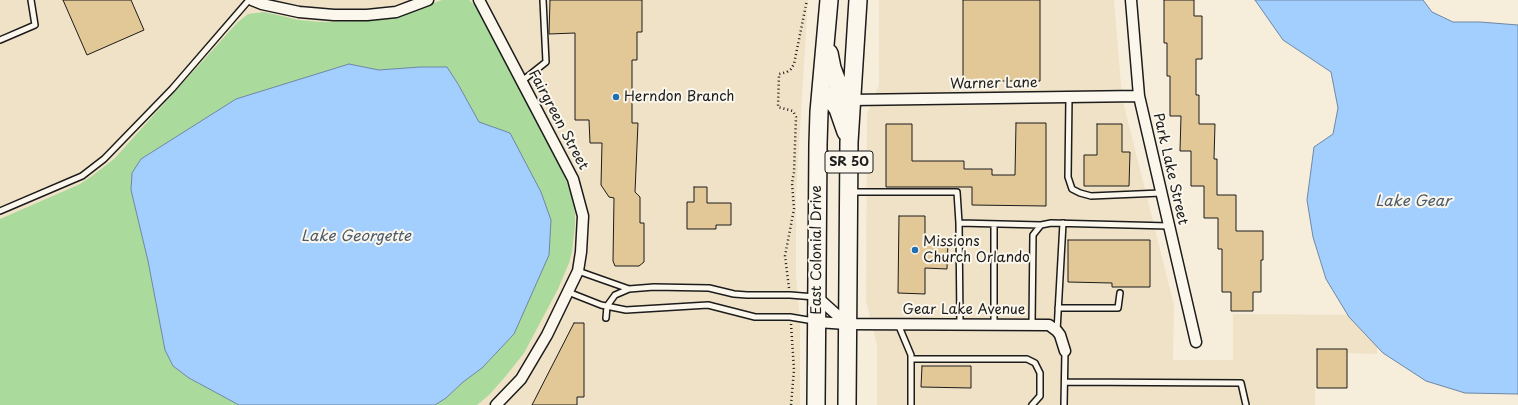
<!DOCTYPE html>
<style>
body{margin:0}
canvas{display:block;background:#f6eddb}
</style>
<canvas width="1518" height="405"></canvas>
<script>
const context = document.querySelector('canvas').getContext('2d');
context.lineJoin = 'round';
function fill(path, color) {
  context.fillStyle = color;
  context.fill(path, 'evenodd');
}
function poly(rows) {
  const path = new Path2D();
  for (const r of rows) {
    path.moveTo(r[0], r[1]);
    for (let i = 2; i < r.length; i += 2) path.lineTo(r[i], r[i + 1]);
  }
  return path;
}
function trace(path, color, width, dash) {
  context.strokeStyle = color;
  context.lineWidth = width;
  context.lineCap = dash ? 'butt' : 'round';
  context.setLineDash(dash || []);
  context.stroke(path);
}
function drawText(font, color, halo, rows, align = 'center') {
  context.font = font + ' "Playpen Sans",sans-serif';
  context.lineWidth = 4;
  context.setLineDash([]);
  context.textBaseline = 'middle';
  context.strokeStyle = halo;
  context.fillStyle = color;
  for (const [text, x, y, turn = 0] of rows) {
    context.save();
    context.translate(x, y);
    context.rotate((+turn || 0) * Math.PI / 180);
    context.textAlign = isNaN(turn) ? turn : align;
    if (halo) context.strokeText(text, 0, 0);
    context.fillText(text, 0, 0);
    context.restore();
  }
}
fill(poly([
 [0,0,808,0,796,195,796,275,800,321,800,405,0,405],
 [879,0,1114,0,1122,97,1174,305,1173,360,1233,360,1233,314,1377,315,1377,354,1316,352,1315,405,877,405,877,345,866,301,867,114,879,85]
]), '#f0e2c7');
fill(poly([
 [442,0,469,0,480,10,564,175,571,194,575,214,575,225,572,252,569,263,558,289,524,353,505,377,489,395,477,405,435,405,446,398,463,382,482,368,514,334,510,133,479,123,458,84,446,67,420,67,379,70,349,64,236,99,141,159,131,190,148,261,165,350,174,367,189,378,239,405,0,405,0,219,80,184,92,176,114,159,237,23,248,14,264,12,299,20,321,22,362,21,397,15,412,11]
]), '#aadb9c');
const water = poly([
 [1255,0,1423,0,1432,12,1453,22,1480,22,1518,25,1518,394,1465,393,1426,381,1383,353,1349,317,1326,279,1313,237,1307,200,1314,147,1333,134,1338,108,1331,72,1283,40,1255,0],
 [349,64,379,70,420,67,447,67,458,84,479,122,510,133,541,192,551,220,549,255,514,334,482,368,463,382,446,398,435,405,239,405,189,378,173,366,165,350,148,261,131,190,132,173,141,159,236,99,349,64]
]);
fill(water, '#a3cffe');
trace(water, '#6d87a4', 1);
const building = poly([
 [63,0,131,0,144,30,87,55,63,0],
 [550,0,642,0,642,32,637,32,637,60,632,60,632,123,638,123,635,192,640,197,640,223,644,223,644,262,639,266,615,266,613,261,614,198,609,197,601,185,602,143,590,143,589,120,575,120,575,33,549,34,550,0],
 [963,0,1040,0,1040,81,963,81,963,0],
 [1164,0,1194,0,1194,16,1202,16,1202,59,1196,59,1196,95,1199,95,1199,124,1215,124,1214,159,1217,159,1217,195,1236,195,1236,231,1263,231,1263,260,1261,260,1261,292,1253,292,1253,311,1231,311,1231,292,1222,292,1222,249,1218,249,1218,218,1204,218,1204,186,1191,186,1191,151,1180,151,1181,116,1170,116,1170,76,1167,76,1167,43,1164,43,1164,0],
 [1016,123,1046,123,1046,206,972,205,972,187,886,187,886,124,912,124,912,161,964,161,964,169,992,169,992,175,1015,175,1016,123],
 [1097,124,1122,124,1122,152,1130,152,1129,186,1084,186,1084,155,1097,155,1097,124],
 [694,187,707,187,707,203,731,203,731,225,716,225,716,229,687,229,687,202,694,202,694,187],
 [899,216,925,216,925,240,948,241,947,269,925,268,925,294,898,293,899,216],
 [1068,240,1150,240,1150,287,1112,287,1112,283,1068,282,1068,240],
 [574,323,584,323,584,397,577,397,577,405,532,405,574,323],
 [1317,349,1347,349,1347,388,1317,388,1317,349],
 [922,366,971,366,971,388,921,387,922,366]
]);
fill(building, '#e2c797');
trace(building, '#1c1c1c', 1);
const service = poly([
 [0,40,35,25,31,0],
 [522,81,546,62,543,0],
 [1069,97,1068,177,1072,189,1080,193,1091,196,1161,193],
 [852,192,957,192,959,223],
 [0,211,82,176,104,159,172,89,249,0],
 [578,271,629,289,654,287,709,288,734,294,747,295,790,295,815,297],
 [568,292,601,305,626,310,708,305,755,317,790,317,814,321],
 [1058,308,1118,308,1120,293],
 [606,318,607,306,615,295,629,289],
 [898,324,911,355,911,405],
 [960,324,959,223,1041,225],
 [994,325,994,224],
 [1032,325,1033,235,1041,225,1051,223,1169,226],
 [1057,331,1063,223],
 [911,359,1027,359,1035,363,1040,373,1040,396,1032,405],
 [1065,382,1241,383,1246,405],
 [1064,405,1065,351]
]);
const minor = poly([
 [252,0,262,4,299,12,334,15,367,15,396,12,428,0],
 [479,0,573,179,583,216,581,252,578,271,547,335,521,379,496,405],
 [1131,0,1139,96,1196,342],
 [851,100,1139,96],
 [817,297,847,324],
 [817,322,847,324,1049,325,1057,331,1060,335,1065,351]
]);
const trunk = poly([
 [829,53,832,68,838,84,851,100],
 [821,91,831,99,838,109,846,132],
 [816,405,818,144,819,112,829,0],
 [847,405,849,142,858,0]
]);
trace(service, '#1c1c1c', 8);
trace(minor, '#1c1c1c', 13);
trace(trunk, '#1c1c1c', 20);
trace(poly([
 [789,288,785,256,794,209,792,183,794,172,796,117,793,111,778,107,779,74,787,72,791,69,794,64,807,0],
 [791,324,794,370,791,405]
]), '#1c1c1c', 2.5, [1, 3]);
trace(service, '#fbf7ec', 5);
trace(minor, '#fbf7ec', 10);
trace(trunk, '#fbf7ec', 17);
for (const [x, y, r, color] of [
 [616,97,4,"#1f6fb2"],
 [915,250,4,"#1f6fb2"]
]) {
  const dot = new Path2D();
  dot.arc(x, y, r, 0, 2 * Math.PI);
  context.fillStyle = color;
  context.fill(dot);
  trace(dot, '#fbf7ec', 1.5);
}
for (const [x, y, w] of [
 [849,162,48]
]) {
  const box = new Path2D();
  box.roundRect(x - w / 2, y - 11, w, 22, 3);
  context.fillStyle = '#fbf7ec';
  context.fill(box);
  trace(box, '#1c1c1c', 1);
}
drawText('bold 13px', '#1c1c1c', null, [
 ["SR 50",849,162]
]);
drawText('14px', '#1c1c1c', '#fbf7ec', [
 ["Warner Lane",994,84,-1],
 ["Fairgreen Street",558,120,62],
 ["Park Lake Street",1170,169,77],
 ["East Colonial Drive",817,250,-90],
 ["Gear Lake Avenue",964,310]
]);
drawText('14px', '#1c1c1c', '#fbf7ec', [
 ["Herndon Branch",624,97],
 ["Missions",923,242],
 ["Church Orlando",923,258]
], 'left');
drawText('italic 15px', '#4b5b6b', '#fbf7ec', [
 ["Lake Gear",1413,202],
 ["Lake Georgette",356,237]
]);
</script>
